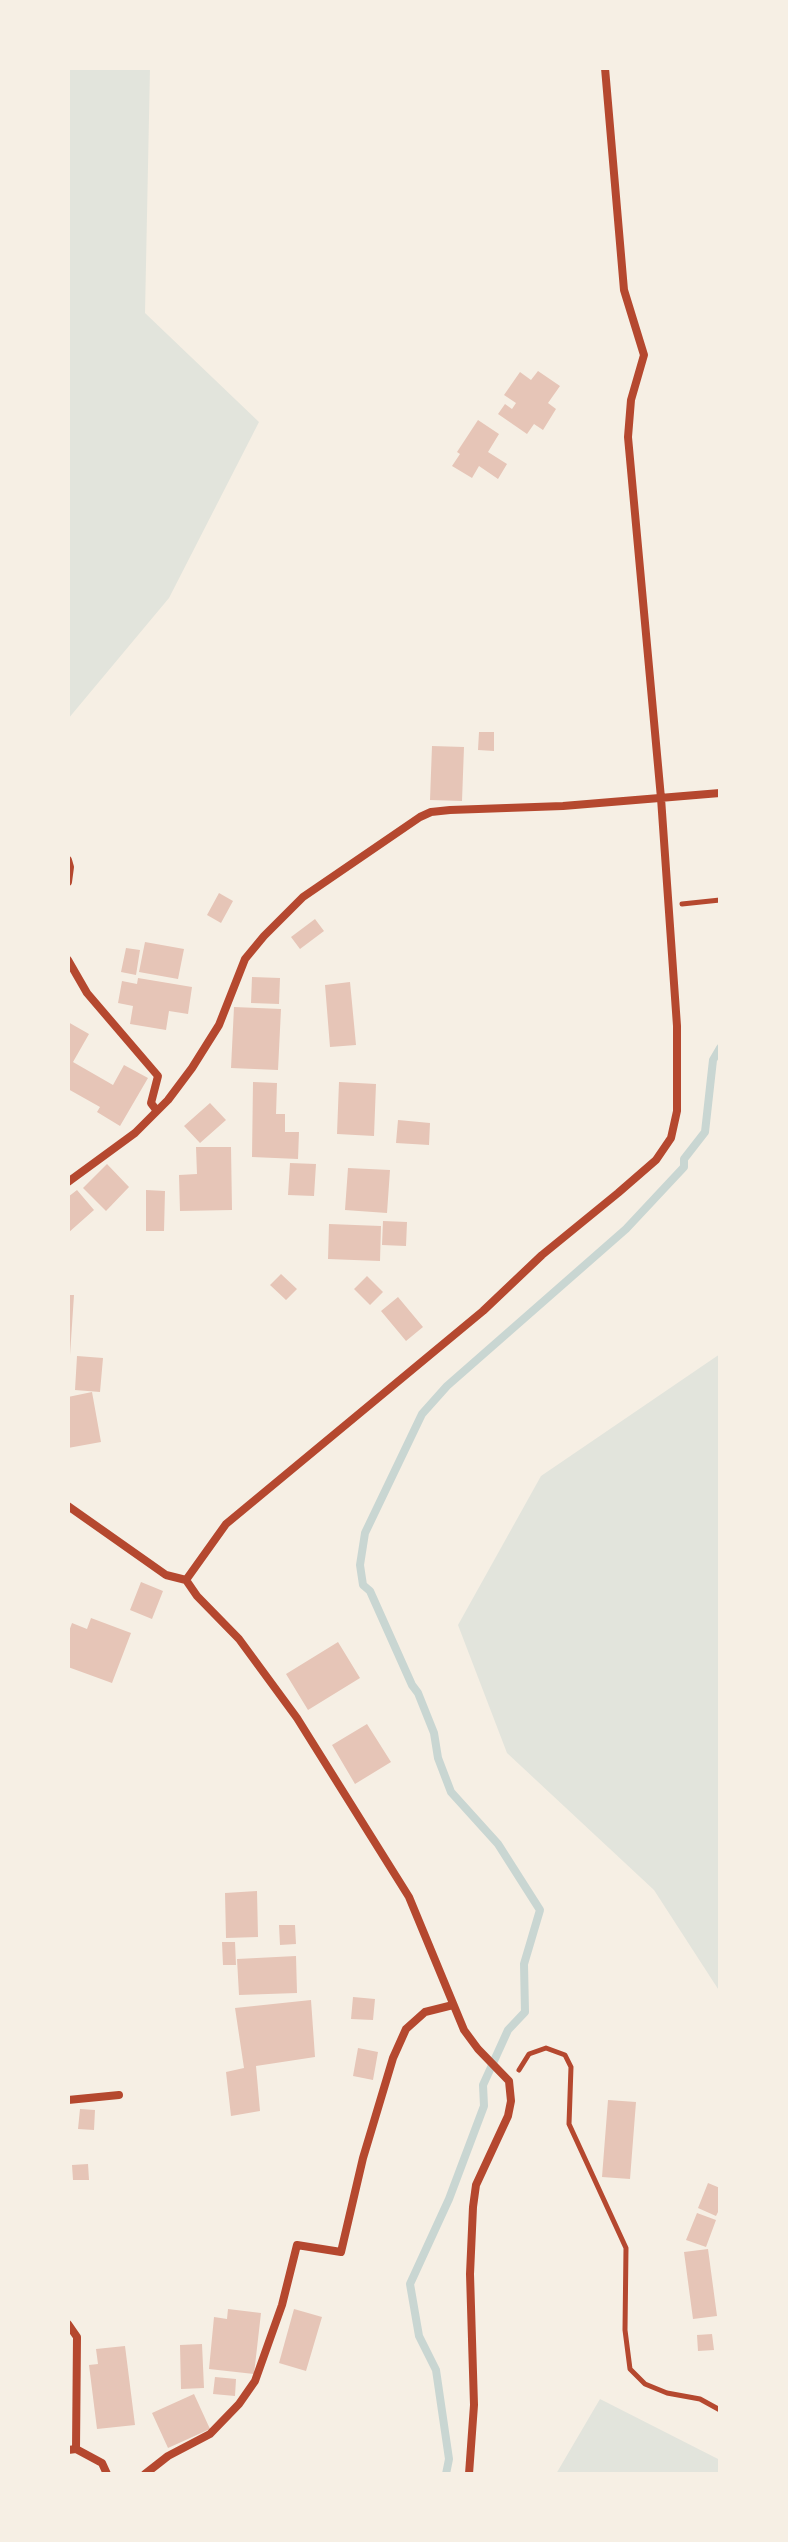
<!DOCTYPE html>
<style>
body{margin:0}
#map{position:relative;width:788px;height:2542px;overflow:hidden;background:#f6efe4;font-family:Ubuntu,sans-serif}
canvas{display:block}
.frame{position:absolute;inset:0;border:70px solid #f6efe4;pointer-events:none}
</style>
<div id="map">
<canvas width="788" height="2542"></canvas>
<div class="frame"></div>
</div>
<script>
const context = document.querySelector('canvas').getContext('2d');
context.lineJoin = 'round';
function fill(path, color) {
  context.fillStyle = color;
  context.fill(path, 'evenodd');
}
function poly(rows) {
  const path = new Path2D();
  for (const r of rows) {
    path.moveTo(r[0], r[1]);
    for (let i = 2; i < r.length; i += 2) path.lineTo(r[i], r[i + 1]);
  }
  return path;
}
function trace(path, color, width, dash) {
  context.strokeStyle = color;
  context.lineWidth = width;
  context.lineCap = dash ? 'butt' : 'round';
  context.setLineDash(dash || []);
  context.stroke(path);
}
fill(poly([
 [68,68,150,68,145,313,259,422,169,598,68,719],
 [720,1354,720,1992,654,1890,507,1753,458,1625,541,1476],
 [600,2399,720,2460,720,2474,556,2474]
]), '#e2e4dc');
trace(poly([
 [446,2474,449,2459,436,2370,419,2336,410,2284,449,2199,484,2106,483,2085,508,2030,525,2012,524,1964,540,1910,498,1844,451,1792,438,1758,434,1733,418,1693,412,1685,370,1591,363,1585,360,1565,365,1533,422,1414,447,1386,626,1229,684,1167,684,1159,705,1132,713,1060,720,1048]
]), '#c9d6d2', 8);
fill(poly([
 [538,371,560,386,548,403,556,409,543,430,534,424,527,434,498,414,505,404,512,409,516,403,504,395,520,372,531,380],
 [478,420,499,434,488,452,507,464,498,479,479,466,472,478,452,466,460,454,457,452],
 [479,732,494,732,494,751,478,750],
 [432,746,464,747,462,801,430,800],
 [219,893,233,901,221,923,207,915],
 [315,919,324,931,300,949,291,937],
 [145,942,184,949,178,979,139,972],
 [126,948,140,950,136,975,121,972],
 [252,977,280,978,279,1004,251,1003],
 [138,978,192,987,188,1014,169,1011,166,1030,130,1024,133,1006,118,1003,122,981,137,984],
 [350,982,356,1045,330,1047,325,985],
 [234,1007,281,1009,278,1070,231,1068],
 [68,1022,89,1034,73,1062,113,1085,124,1065,148,1078,120,1126,97,1112,100,1107,68,1089],
 [253,1082,277,1083,276,1114,285,1114,285,1132,299,1132,298,1159,252,1157],
 [339,1082,376,1084,374,1136,337,1134],
 [210,1103,226,1120,200,1143,184,1126],
 [398,1120,430,1123,429,1145,396,1143],
 [196,1147,231,1147,232,1210,180,1211,179,1175,197,1174],
 [290,1163,316,1164,314,1196,288,1195],
 [107,1164,129,1187,106,1211,83,1188],
 [348,1168,390,1170,387,1213,345,1210],
 [77,1190,94,1210,68,1233,68,1197],
 [146,1190,165,1191,164,1231,146,1231],
 [383,1221,407,1222,406,1246,382,1245],
 [329,1224,381,1226,380,1261,328,1259],
 [281,1274,297,1289,286,1300,270,1285],
 [367,1276,383,1292,370,1305,354,1289],
 [68,1295,74,1295,70,1355,68,1355],
 [398,1297,423,1327,406,1341,381,1311],
 [77,1356,103,1358,100,1392,75,1390],
 [92,1392,101,1442,68,1448,68,1397],
 [141,1582,163,1591,152,1619,130,1610],
 [91,1618,131,1633,112,1683,68,1667,68,1634,72,1623,87,1629],
 [338,1642,360,1678,308,1710,286,1674],
 [367,1724,391,1762,355,1784,332,1745],
 [257,1891,258,1937,226,1938,225,1893],
 [279,1925,295,1925,296,1944,280,1945],
 [222,1942,235,1942,236,1965,223,1965],
 [296,1956,297,1993,239,1995,237,1959],
 [353,1997,375,1999,373,2020,351,2019],
 [311,2000,315,2057,256,2066,260,2111,231,2116,226,2072,244,2068,235,2008],
 [358,2048,378,2052,373,2080,353,2076],
 [608,2100,636,2102,630,2179,602,2177],
 [80,2109,95,2110,94,2130,78,2129],
 [88,2164,89,2180,73,2180,72,2165],
 [708,2183,720,2188,720,2208,716,2216,698,2208],
 [697,2213,716,2220,706,2247,686,2240],
 [708,2249,717,2316,693,2319,684,2252],
 [228,2309,261,2313,254,2374,209,2369,214,2317,227,2319],
 [294,2309,322,2317,306,2371,279,2363],
 [712,2334,714,2350,698,2351,697,2335],
 [202,2344,204,2388,181,2389,180,2345],
 [125,2346,135,2425,97,2429,89,2365,98,2364,96,2349],
 [215,2377,236,2379,235,2396,213,2394],
 [194,2394,210,2429,168,2448,152,2413]
]), '#e6c5b7');
trace(poly([
 [682,904,720,900],
 [519,2070,529,2054,546,2048,565,2055,571,2067,569,2124,626,2248,625,2330,630,2369,645,2384,667,2393,700,2399,720,2410]
]), '#b5482f', 5);
trace(poly([
 [68,860,70,867,68,882],
 [68,960,87,993,158,1076,151,1103,157,1111],
 [68,1182,135,1133,168,1100,192,1068,219,1025,245,959,264,936,303,897,420,817,431,812,450,810,563,806,720,793],
 [68,1506,166,1575,186,1580,197,1596,239,1639,297,1718,409,1897,464,2030,478,2049,509,2081,511,2101,508,2116,476,2185,473,2207,470,2274,474,2405,469,2474],
 [186,1580,226,1524,483,1311,542,1255,618,1193,656,1160,671,1138,677,1111,677,1026,661,798,628,437,631,400,644,355,624,290,605,68],
 [68,2100,119,2095],
 [68,2324,77,2337,76,2449],
 [68,2450,76,2449,102,2463,107,2474],
 [145,2474,168,2456,210,2434,239,2404,255,2381,282,2305,297,2245,341,2252,363,2158,393,2058,406,2029,425,2012,453,2005]
]), '#b5482f', 8);
</script>
